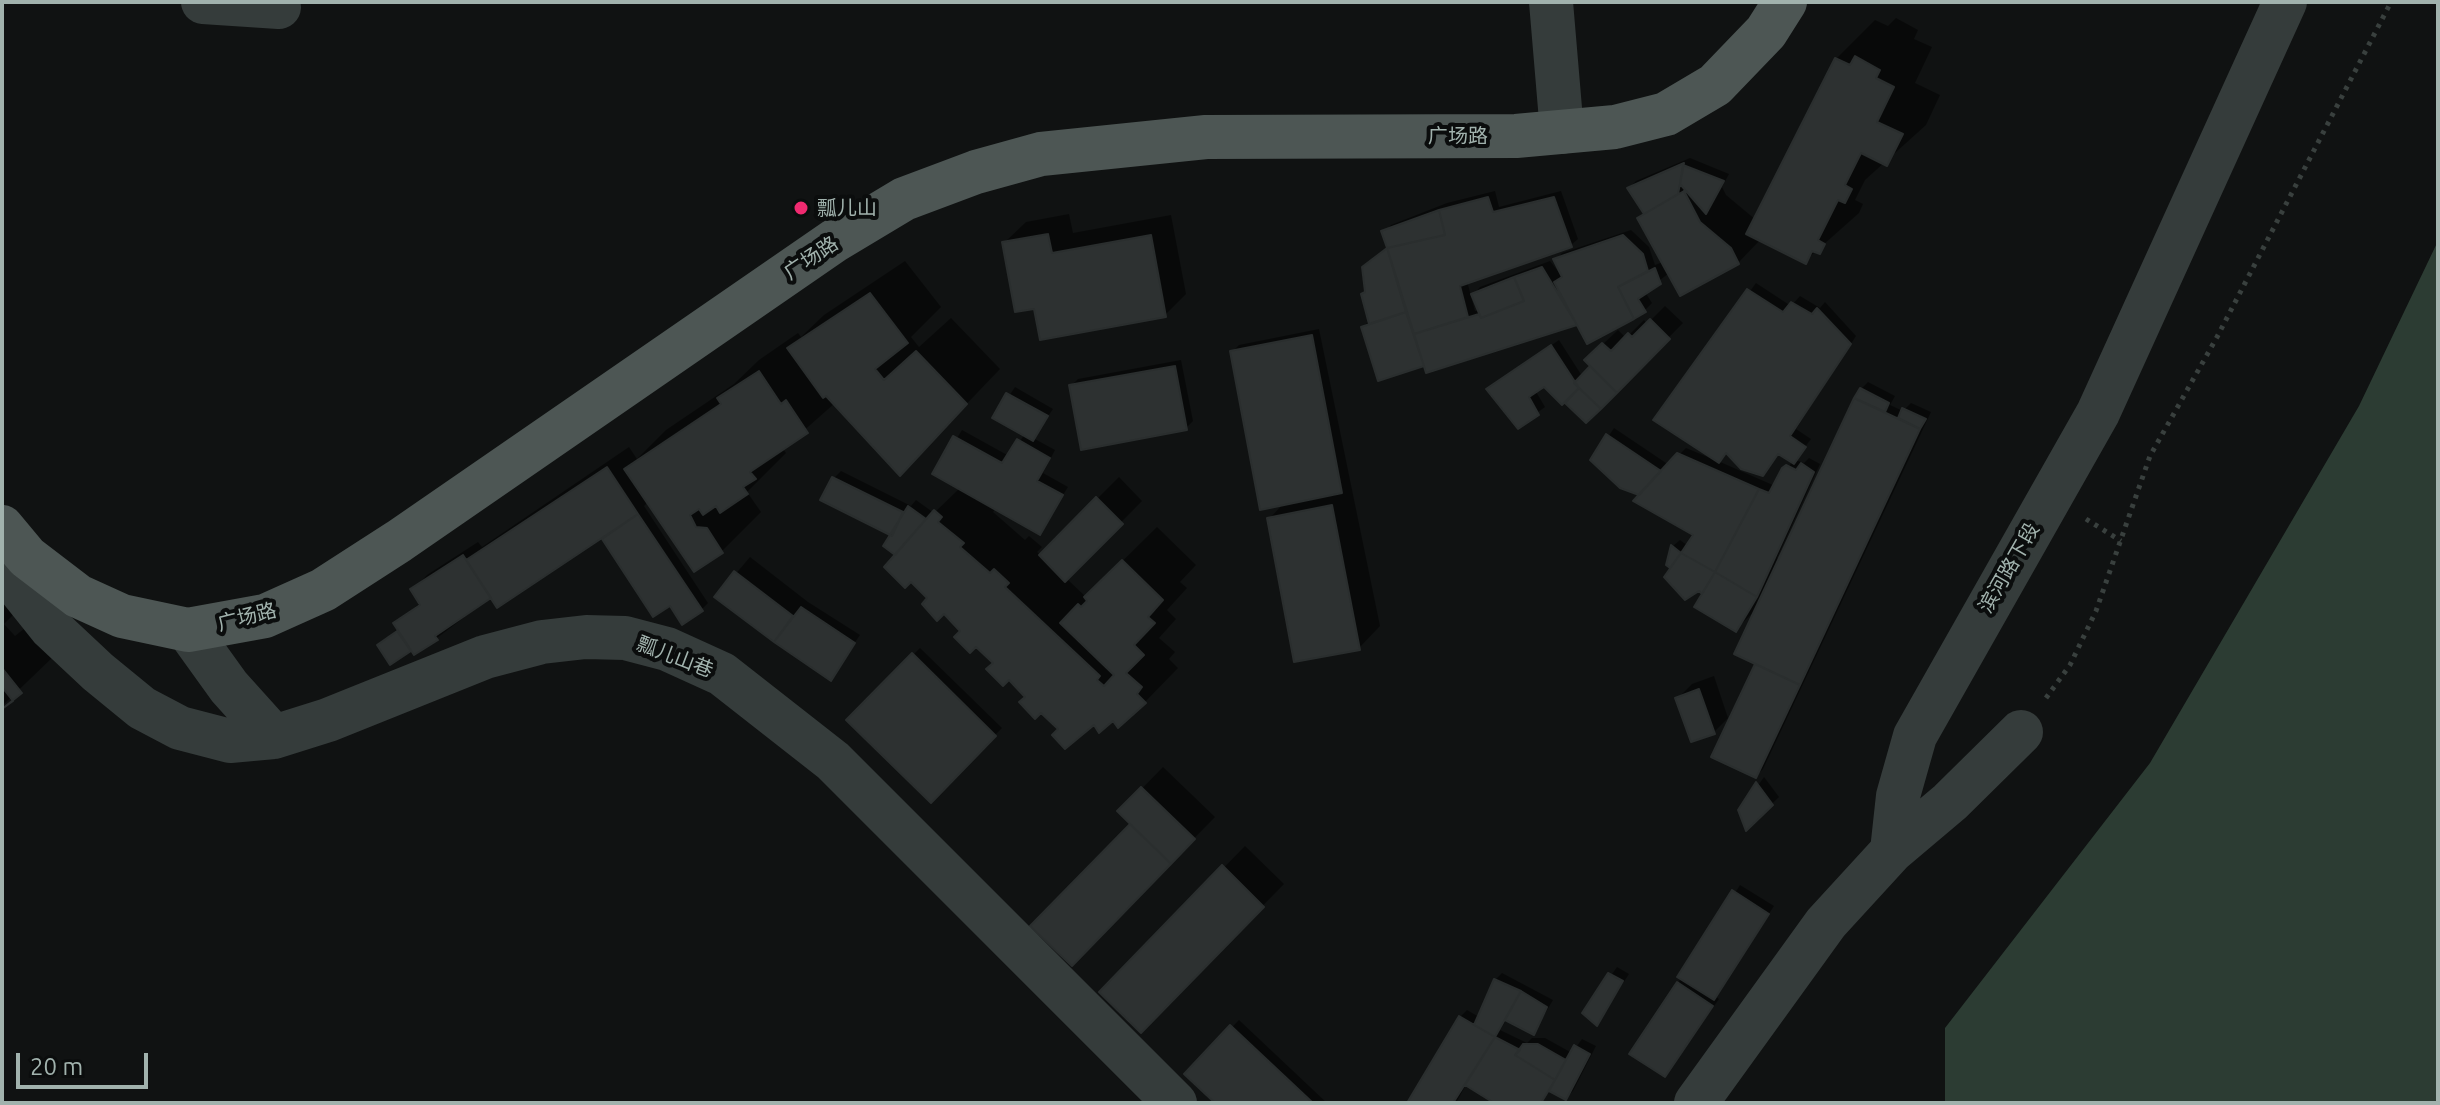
<!DOCTYPE html>
<meta charset="utf-8">
<style>
body{margin:0}
#map{position:relative;width:2440px;height:1105px;overflow:hidden;background:#101212;font-family:Ubuntu,sans-serif}
canvas{display:block}
.frame{position:absolute;inset:0;border:4px solid #a1b2ad;pointer-events:none}
.scale{position:absolute;left:16px;top:1053px;width:132px;height:36px;box-sizing:border-box;border:4px solid #a1b2ad;border-top:0;padding-left:10px;font-size:24px;line-height:28px;white-space:nowrap;color:#a1b2ad;-webkit-text-stroke:6px #0b0d0d;paint-order:stroke}
</style>
<div id="map">
<canvas width="2440" height="1105"></canvas>
<div class="frame"></div>
<div class="scale">20 m</div>
</div>
<script>
const context = document.querySelector('canvas').getContext('2d');
context.lineJoin = 'round';
function fill(path, color) {
  context.fillStyle = color;
  context.fill(path, 'evenodd');
}
function poly(rows) {
  const path = new Path2D();
  for (const r of rows) {
    path.moveTo(r[0], r[1]);
    for (let i = 2; i < r.length; i += 2) path.lineTo(r[i], r[i + 1]);
  }
  return path;
}
function trace(path, color, width, dash) {
  context.strokeStyle = color;
  context.lineWidth = width;
  context.lineCap = dash ? 'butt' : 'round';
  context.setLineDash(dash || []);
  context.stroke(path);
}
function drawText(font, color, halo, rows, align = 'center') {
  context.font = font + ' Ubuntu,"Noto Sans SC",sans-serif';
  context.lineWidth = 8;
  context.setLineDash([]);
  context.textBaseline = 'middle';
  context.strokeStyle = halo;
  context.fillStyle = color;
  for (const [text, x, y, turn = 0] of rows) {
    context.save();
    context.translate(x, y);
    context.rotate((+turn || 0) * Math.PI / 180);
    context.textAlign = isNaN(turn) ? turn : align;
    if (halo) context.strokeText(text, 0, 0);
    context.fillText(text, 0, 0);
    context.restore();
  }
}
fill(poly([
 [2438,241,2438,1103,1945,1103,1945,1028,2150,763,2359,406]
]), '#2c3c33');
fill(poly([
 [1896,18,1918,30,1914,39,1932,47,1915,83,1940,95,1926,125,1865,180,1855,200,1863,204,1859,213,1805,261,1761,239,1738,263,1669,273,1645,292,1652,303,1645,310,1588,341,1578,322,1427,370,1425,362,1363,327,1370,320,1367,291,1372,261,1389,247,1384,232,1391,225,1447,203,1495,191,1499,207,1561,191,1578,239,1571,245,1467,281,1475,311,1480,310,1474,294,1480,287,1550,261,1561,275,1556,260,1562,253,1631,230,1649,247,1655,265,1663,262,1645,213,1629,188,1636,181,1690,158,1729,174,1722,187,1726,195,1756,220,1836,59,1875,20,1888,26],
 [1069,214,1073,233,1171,215,1186,294,1165,315,1035,306,1004,243,1026,222],
 [905,261,941,307,911,337,919,347,951,318,1000,369,933,439,835,403,783,449,786,453,747,492,761,512,722,551,649,501,644,506,708,603,701,610,671,603,604,539,610,531,492,596,437,638,390,662,380,645,398,628,395,624,421,602,413,590,427,575,478,542,482,547,629,447,637,459,666,430,734,384,759,360,798,333,801,337,824,315],
 [1756,283,1791,306,1800,296,1820,308,1825,302,1856,336,1796,429,1811,439,1795,460,1804,463,1809,458,1820,464,1777,558,1780,560,1861,389,1868,382,1895,396,1890,405,1903,411,1911,403,1931,412,1763,769,1756,776,1714,756,1757,663,1757,609,1736,629,1705,593,1668,564,1673,546,1680,540,1688,546,1696,534,1593,460,1614,428,1669,465,1686,448,1715,460,1656,419],
 [1727,452,1763,473,1779,453,1793,461,1775,486,1718,461],
 [1665,306,1683,323,1586,421,1544,384,1535,390,1545,407,1519,426,1489,389,1559,340,1582,376,1592,366,1586,360,1618,330,1626,338,1644,320,1647,324],
 [1319,329,1380,626,1359,648,1269,519,1285,502,1232,352,1239,345],
 [1181,360,1193,421,1186,428,1071,386,1078,379],
 [1015,387,1053,409,1033,438,1055,450,1043,473,1068,487,1039,533,996,508,993,512,1025,540,1029,536,1042,547,1037,552,1041,555,1119,477,1142,501,1066,578,1086,597,1157,527,1196,565,1180,582,1187,588,1167,610,1176,619,1159,638,1175,652,1169,659,1178,668,1145,702,1113,718,1060,729,930,598,895,535,834,478,841,471,911,506,916,500,934,513,960,488,935,474,962,430,1009,456,1025,434,995,417],
 [750,557,808,602,860,635,830,678,717,596],
 [2,575,21,607,4,624,15,636,25,628,53,657,2,706],
 [920,648,1002,728,931,800,848,720],
 [1714,676,1728,718,1714,732,1678,698,1692,684],
 [1163,767,1215,817,1072,963,1033,926,1133,824,1120,811],
 [1764,777,1779,797,1747,828,1741,810],
 [1245,846,1284,884,1141,1030,1102,992],
 [1740,885,1774,906,1715,996,1719,999,1665,1075,1678,983],
 [1617,967,1629,974,1597,1023,1585,1013],
 [1502,973,1553,1000,1534,1032,1507,1019,1500,1030,1527,1043,1532,1038,1545,1038,1572,1053,1582,1039,1596,1046,1573,1091,1566,1098,1550,1089,1540,1103,1498,1103,1467,1083,1456,1103,1410,1103,1460,1017,1467,1010,1479,1017,1495,980],
 [1239,1020,1327,1103,1218,1103,1187,1074]
]), '#0007');
const building = poly([
 [1855,56,1880,70,1876,78,1894,87,1877,122,1903,134,1887,166,1861,153,1845,185,1852,189,1845,203,1838,200,1818,240,1825,244,1820,254,1812,251,1806,264,1746,234,1835,58,1850,65,1855,56],
 [1684,163,1678,194,1644,214,1627,188,1684,163],
 [1683,165,1724,181,1706,214,1680,184,1683,165],
 [1684,191,1700,222,1731,248,1739,264,1680,296,1637,218,1684,191],
 [1488,197,1493,212,1554,197,1572,247,1460,286,1468,317,1414,334,1387,248,1445,235,1439,210,1488,197],
 [1439,210,1445,235,1387,248,1381,231,1439,210],
 [1048,234,1052,253,1151,235,1166,317,1040,340,1034,309,1015,312,1002,242,1048,234],
 [1623,235,1643,254,1648,271,1618,287,1634,319,1587,344,1554,282,1562,277,1553,259,1623,235],
 [1387,248,1406,312,1369,324,1361,294,1365,292,1362,267,1387,248],
 [1542,267,1577,325,1426,373,1414,334,1479,314,1481,318,1524,301,1514,277,1542,267],
 [1655,268,1661,284,1638,299,1646,312,1634,319,1618,287,1655,268],
 [1514,277,1524,301,1481,318,1471,294,1514,277],
 [1747,289,1783,312,1791,302,1812,314,1817,308,1851,344,1790,436,1806,447,1794,464,1778,454,1763,476,1741,469,1726,453,1719,463,1653,420,1747,289],
 [870,293,908,343,875,369,884,380,916,351,967,404,900,476,826,396,823,398,787,348,870,293],
 [1406,312,1424,366,1378,381,1361,327,1406,312],
 [1650,319,1670,339,1617,393,1584,360,1602,343,1611,351,1628,333,1632,337,1650,319],
 [1312,335,1342,493,1260,510,1230,351,1312,335],
 [1551,345,1579,388,1562,405,1544,387,1529,397,1539,415,1518,429,1486,389,1551,345],
 [1175,366,1187,430,1081,450,1069,385,1175,366],
 [1590,366,1617,393,1601,409,1574,383,1590,366],
 [759,371,781,404,786,400,808,433,750,472,756,479,743,487,748,494,720,513,716,506,703,515,699,509,690,515,696,527,707,528,723,553,694,572,624,469,721,404,717,398,759,371],
 [1579,388,1601,409,1586,423,1565,403,1579,388],
 [1860,388,1889,403,1885,412,1854,398,1860,388],
 [1006,393,1048,416,1033,441,992,418,1006,393],
 [1854,398,1920,429,1800,685,1734,654,1854,398],
 [1902,408,1926,419,1920,429,1898,418,1902,408],
 [1606,434,1661,471,1639,495,1620,488,1590,460,1606,434],
 [953,436,1002,463,1017,439,1050,458,1037,481,1063,495,1040,535,932,474,953,436],
 [1677,453,1759,489,1715,572,1681,553,1693,535,1633,501,1677,453],
 [1801,463,1814,472,1757,597,1715,572,1759,489,1769,493,1782,468,1786,465,1796,470,1801,463],
 [607,467,638,514,497,608,466,560,607,467],
 [832,477,903,512,892,536,820,500,832,477],
 [1096,497,1123,524,1065,582,1039,555,1096,497],
 [1332,505,1360,650,1294,662,1267,518,1332,505],
 [908,506,926,519,895,555,883,546,908,506],
 [934,510,942,517,938,522,964,543,960,547,990,573,994,569,1009,583,1005,587,1100,676,1097,680,1104,686,1114,675,1060,623,1078,604,1081,607,1087,601,1084,597,1122,560,1163,600,1148,617,1155,623,1134,645,1144,655,1126,673,1142,687,1137,694,1146,703,1118,728,1113,721,1099,733,1094,725,1065,749,1052,735,1058,729,1041,713,1035,719,1019,702,1025,697,1009,680,1003,686,986,669,993,663,976,647,970,653,954,637,960,631,944,614,937,621,922,604,927,598,911,582,905,588,884,567,934,510],
 [638,514,703,611,682,625,670,606,653,617,602,539,638,514],
 [1671,545,1681,553,1670,568,1666,565,1671,545],
 [1681,553,1715,572,1702,594,1699,591,1685,600,1664,577,1681,553],
 [463,555,491,598,435,636,438,640,414,655,393,623,420,605,410,589,463,555],
 [734,571,793,616,774,642,714,597,734,571],
 [1715,572,1757,597,1736,632,1694,607,1715,572],
 [801,607,855,643,831,681,774,642,801,607],
 [397,631,411,651,390,665,377,645,397,631],
 [912,653,996,736,931,803,846,720,912,653],
 [1755,664,1800,685,1756,778,1711,757,1755,664],
 [2,668,22,693,2,709,2,668],
 [2,687,13,701,2,709,2,687],
 [1699,689,1715,734,1691,742,1675,698,1699,689],
 [1756,782,1773,805,1746,831,1738,810,1756,782],
 [1141,787,1195,839,1171,864,1117,811,1141,787],
 [1130,824,1171,864,1072,966,1030,926,1130,824],
 [1222,865,1264,907,1141,1033,1099,992,1222,865],
 [1732,890,1769,914,1714,1000,1677,977,1732,890],
 [1608,973,1623,981,1597,1026,1582,1013,1608,973],
 [1494,979,1521,991,1495,1037,1474,1025,1494,979],
 [1677,982,1713,1006,1665,1077,1629,1054,1677,982],
 [1521,991,1547,1007,1534,1035,1505,1020,1521,991],
 [1459,1016,1495,1037,1453,1103,1407,1103,1459,1016],
 [1230,1025,1313,1103,1215,1103,1184,1074,1230,1025],
 [1495,1037,1520,1050,1515,1055,1555,1080,1541,1103,1494,1103,1465,1085,1495,1037],
 [1523,1044,1538,1044,1566,1060,1555,1080,1515,1055,1523,1044],
 [1574,1045,1590,1054,1566,1100,1549,1091,1574,1045]
]);
fill(building, '#2d3131');
trace(building, '#2a2e2e', 2);
trace(poly([
 [2086,519,2121,541],
 [2046,698,2070,665,2096,611,2150,456,2217,337,2391,2]
]), '#39403e', 5, [4, 6]);
trace(poly([
 [203,2,279,7],
 [1551,2,1562,132],
 [2,554,19,588,51,628,98,672,142,708,180,728,230,741,274,737,328,720,485,657,542,642,586,637,625,638,667,649,722,674,833,761,1175,1103],
 [188,630,229,687,274,737],
 [1892,851,1898,796,1915,736,2098,413,2285,2],
 [1696,1103,1826,923,1892,851,1950,802,2021,732]
]), '#353c3b', 44);
trace(poly([
 [2,527,27,557,78,596,122,616,188,630,265,616,323,590,399,541,834,241,904,199,976,172,1041,154,1206,137,1516,136,1615,127,1666,114,1715,85,1766,32,1785,2]
]), '#4d5654', 44);
for (const [x, y, r, color] of [
 [801,208,8,"#f02a70"]
]) {
  const dot = new Path2D();
  dot.arc(x, y, r, 0, 2 * Math.PI);
  context.fillStyle = color;
  context.fill(dot);
  trace(dot, '#0b0d0d', 3);
}
drawText('20px', '#a1b2ad', '#0b0d0d', [
 ["广场路",1458,136],
 ["广场路",811,258,-34],
 ["滨河路下段",2009,568,-60],
 ["广场路",247,617,-14],
 ["瓢儿山巷",675,657,21]
]);
drawText('20px', '#a1b2ad', '#0b0d0d', [
 ["瓢儿山",817,208]
], 'left');
</script>
